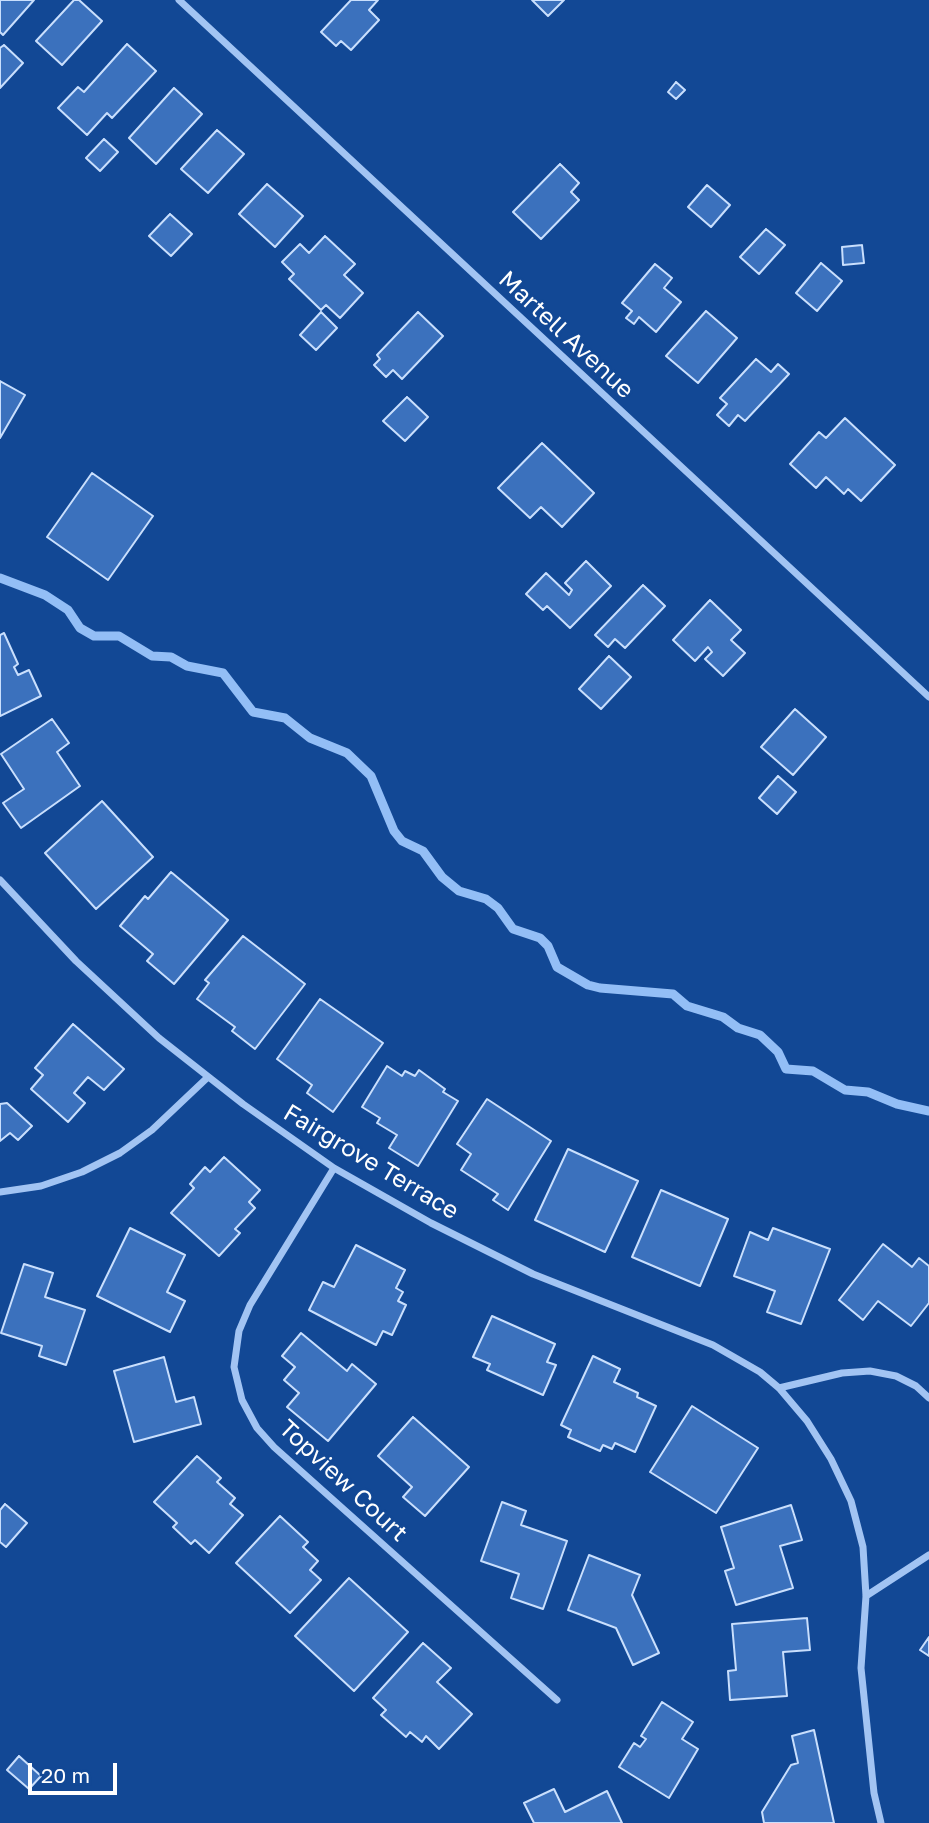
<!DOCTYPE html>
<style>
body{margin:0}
#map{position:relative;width:929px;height:1823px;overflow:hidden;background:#124895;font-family:"Golos Text",sans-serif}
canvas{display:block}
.scale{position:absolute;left:28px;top:1763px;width:89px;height:32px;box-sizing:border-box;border:4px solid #fff;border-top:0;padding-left:9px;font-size:21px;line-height:24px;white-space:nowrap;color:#fff;-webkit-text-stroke:5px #124895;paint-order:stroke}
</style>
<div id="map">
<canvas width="929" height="1823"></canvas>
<div class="scale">20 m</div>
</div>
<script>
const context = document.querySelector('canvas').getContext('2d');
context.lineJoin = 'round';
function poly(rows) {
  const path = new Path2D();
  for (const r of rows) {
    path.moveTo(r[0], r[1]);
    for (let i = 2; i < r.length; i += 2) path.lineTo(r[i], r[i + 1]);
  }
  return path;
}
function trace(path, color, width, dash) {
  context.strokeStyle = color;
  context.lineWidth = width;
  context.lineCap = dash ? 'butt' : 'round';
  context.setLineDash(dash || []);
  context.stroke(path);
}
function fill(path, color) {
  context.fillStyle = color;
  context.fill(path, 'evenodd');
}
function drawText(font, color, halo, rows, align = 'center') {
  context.font = font + ' "Golos Text",sans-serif';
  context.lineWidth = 5;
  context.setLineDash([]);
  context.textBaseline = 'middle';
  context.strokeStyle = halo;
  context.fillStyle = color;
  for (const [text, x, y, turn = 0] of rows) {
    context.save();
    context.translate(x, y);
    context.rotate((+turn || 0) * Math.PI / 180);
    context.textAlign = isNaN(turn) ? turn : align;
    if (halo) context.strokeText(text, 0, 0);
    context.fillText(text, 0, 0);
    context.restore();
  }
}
trace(poly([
 [0,578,45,595,68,610,80,628,94,636,119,636,152,656,171,657,187,666,223,673,253,712,285,718,310,738,347,753,371,776,394,831,402,841,423,851,442,877,459,891,486,899,498,908,513,929,540,938,548,946,557,967,588,985,600,988,673,994,687,1006,723,1017,738,1028,760,1035,778,1052,786,1069,813,1071,845,1090,868,1092,897,1104,929,1111]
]), '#93bef6', 9);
const building = poly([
 [0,0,34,0,3,35,0,32,0,0],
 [74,0,79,0,102,21,62,65,36,41,74,0],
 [351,0,378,0,369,10,379,20,351,50,341,41,336,46,321,32,351,0],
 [532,0,564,0,548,16,532,0],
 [127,44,156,71,112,118,107,113,87,135,58,108,78,87,84,92,127,44],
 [4,45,23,63,0,88,0,48,4,45],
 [676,82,685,90,676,99,668,92,676,82],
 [174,88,202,114,156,164,129,138,174,88],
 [217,130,244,154,208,193,181,169,217,130],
 [104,139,118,152,100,171,86,158,104,139],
 [560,164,579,183,571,192,579,200,541,239,513,212,560,164],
 [267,184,303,216,275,247,239,214,267,184],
 [707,185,730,205,711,227,688,207,707,185],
 [170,214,192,234,171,256,149,236,170,214],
 [766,229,785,245,759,274,740,257,766,229],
 [325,236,355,264,344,275,363,293,340,318,326,305,321,310,289,279,294,274,282,262,300,244,309,253,325,236],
 [862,245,864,263,843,265,842,247,862,245],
 [821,263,842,281,817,311,796,293,821,263],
 [655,264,672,278,664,288,681,302,656,332,639,317,634,324,626,318,632,311,622,303,655,264],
 [706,311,737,338,698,383,666,356,706,311],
 [321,312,337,328,316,350,300,335,321,312],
 [418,312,443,336,402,379,393,370,386,377,374,365,380,359,377,355,418,312],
 [756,359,771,372,778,364,789,374,745,421,738,415,729,426,717,415,727,404,720,398,756,359],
 [0,381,25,395,0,438,0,381],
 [407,397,428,417,405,441,383,421,407,397],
 [845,418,895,465,861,501,848,489,844,494,826,477,816,488,790,464,819,432,826,438,845,418],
 [542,443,594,493,562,527,541,507,530,518,498,488,542,443],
 [92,473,153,516,108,580,47,537,92,473],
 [586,561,611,586,570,628,547,606,543,610,526,594,546,573,569,595,572,590,565,583,586,561],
 [643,585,665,606,625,648,615,639,608,647,595,635,643,585],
 [710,600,741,630,731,640,745,653,723,676,705,659,712,652,708,647,695,661,673,640,710,600],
 [4,633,18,664,14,667,18,675,29,670,41,696,0,716,0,635,4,633],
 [609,656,631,677,601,709,579,689,609,656],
 [795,709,826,737,793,775,761,747,795,709],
 [52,719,69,743,57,752,80,786,21,828,3,803,24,789,1,754,52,719],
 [778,776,796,792,777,814,759,798,778,776],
 [102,801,153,857,96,909,45,853,102,801],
 [171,872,228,920,174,984,147,961,153,954,120,926,145,896,148,899,171,872],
 [243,936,305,984,255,1049,232,1031,235,1027,197,999,209,983,205,980,243,936],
 [320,999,383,1043,333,1112,307,1093,312,1085,277,1059,320,999],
 [73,1024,124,1069,104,1090,88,1077,74,1093,85,1103,68,1122,31,1089,43,1075,35,1068,73,1024],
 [387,1066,402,1076,405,1071,415,1076,419,1070,445,1089,443,1092,458,1101,418,1166,389,1148,397,1135,377,1123,380,1118,362,1107,387,1066],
 [487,1099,551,1141,508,1210,493,1200,498,1194,461,1170,471,1154,457,1144,487,1099],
 [7,1103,32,1126,18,1140,10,1133,0,1141,0,1104,7,1103],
 [568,1149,638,1181,605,1252,535,1220,568,1149],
 [224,1157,260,1190,249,1202,255,1208,235,1229,240,1233,219,1256,171,1213,194,1188,190,1184,205,1167,210,1172,224,1157],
 [661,1190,728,1219,700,1286,632,1257,661,1190],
 [130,1228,185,1255,167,1292,185,1301,170,1332,97,1296,130,1228],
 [773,1228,830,1249,801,1324,767,1312,775,1291,734,1276,750,1232,768,1240,773,1228],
 [883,1244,912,1267,919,1258,929,1266,929,1303,911,1326,878,1301,863,1320,839,1300,883,1244],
 [356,1245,405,1270,396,1288,403,1292,398,1301,406,1305,392,1335,383,1331,376,1345,309,1310,323,1282,334,1287,356,1245],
 [24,1264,53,1273,45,1297,85,1310,66,1365,39,1356,42,1346,1,1333,24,1264],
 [492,1316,555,1344,547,1362,556,1365,543,1395,487,1370,490,1364,473,1357,492,1316],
 [301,1333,347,1371,352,1364,376,1384,328,1441,287,1407,299,1393,284,1380,295,1367,282,1356,301,1333],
 [593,1356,620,1369,614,1382,638,1393,637,1397,656,1406,635,1452,615,1443,612,1449,603,1445,600,1451,568,1437,571,1430,561,1425,593,1356],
 [164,1357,176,1402,194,1397,201,1424,134,1442,114,1371,164,1357],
 [692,1406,758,1448,716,1513,650,1472,692,1406],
 [413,1417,469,1467,425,1516,403,1497,412,1487,378,1456,413,1417],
 [197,1456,221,1478,217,1482,235,1498,230,1504,243,1515,209,1553,195,1540,191,1544,173,1527,177,1523,154,1502,197,1456],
 [502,1502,526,1511,521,1525,567,1541,543,1609,511,1598,519,1574,481,1561,502,1502],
 [5,1504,27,1523,6,1547,0,1542,0,1510,5,1504],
 [791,1505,802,1540,780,1546,793,1588,736,1605,725,1571,734,1568,721,1527,791,1505],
 [280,1516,308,1542,303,1547,318,1561,310,1570,321,1580,290,1613,236,1563,280,1516],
 [589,1555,640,1575,632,1595,659,1653,633,1665,616,1628,568,1610,589,1555],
 [349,1578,408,1632,354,1691,295,1636,349,1578],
 [807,1618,810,1650,783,1652,787,1696,730,1700,728,1671,736,1670,732,1624,807,1618],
 [929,1637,929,1656,920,1650,929,1637],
 [423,1643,451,1668,437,1682,472,1714,439,1749,426,1736,422,1742,410,1732,406,1737,381,1715,386,1710,373,1698,423,1643],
 [662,1702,693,1722,682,1739,698,1749,669,1798,619,1767,634,1743,640,1747,646,1739,641,1736,662,1702],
 [814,1730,834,1823,764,1823,762,1812,791,1765,798,1763,792,1736,814,1730],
 [19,1756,41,1776,29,1789,7,1770,19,1756],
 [554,1789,565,1812,607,1791,622,1823,534,1823,524,1803,554,1789]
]);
fill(building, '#3b71bd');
trace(building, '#c9dffd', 2);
trace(poly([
 [179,0,929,697],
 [0,880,76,961,159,1038,243,1104,334,1168,431,1223,533,1274,713,1345,760,1372,779,1388,807,1421,831,1459,851,1501,863,1547,866,1596,861,1668,874,1793,881,1823],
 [334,1168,250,1305,239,1331,234,1367,242,1400,257,1428,274,1447,557,1700],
 [0,1192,41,1186,82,1172,120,1153,152,1130,208,1077],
 [779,1388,842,1373,870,1371,896,1376,916,1386,929,1398],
 [866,1596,929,1555]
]), '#a2c4f3', 7);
drawText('24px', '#fff', '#124895', [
 ["Martell Avenue",566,335,43],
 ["Fairgrove Terrace",371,1162,31],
 ["Topview Court",343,1481,43]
]);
</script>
